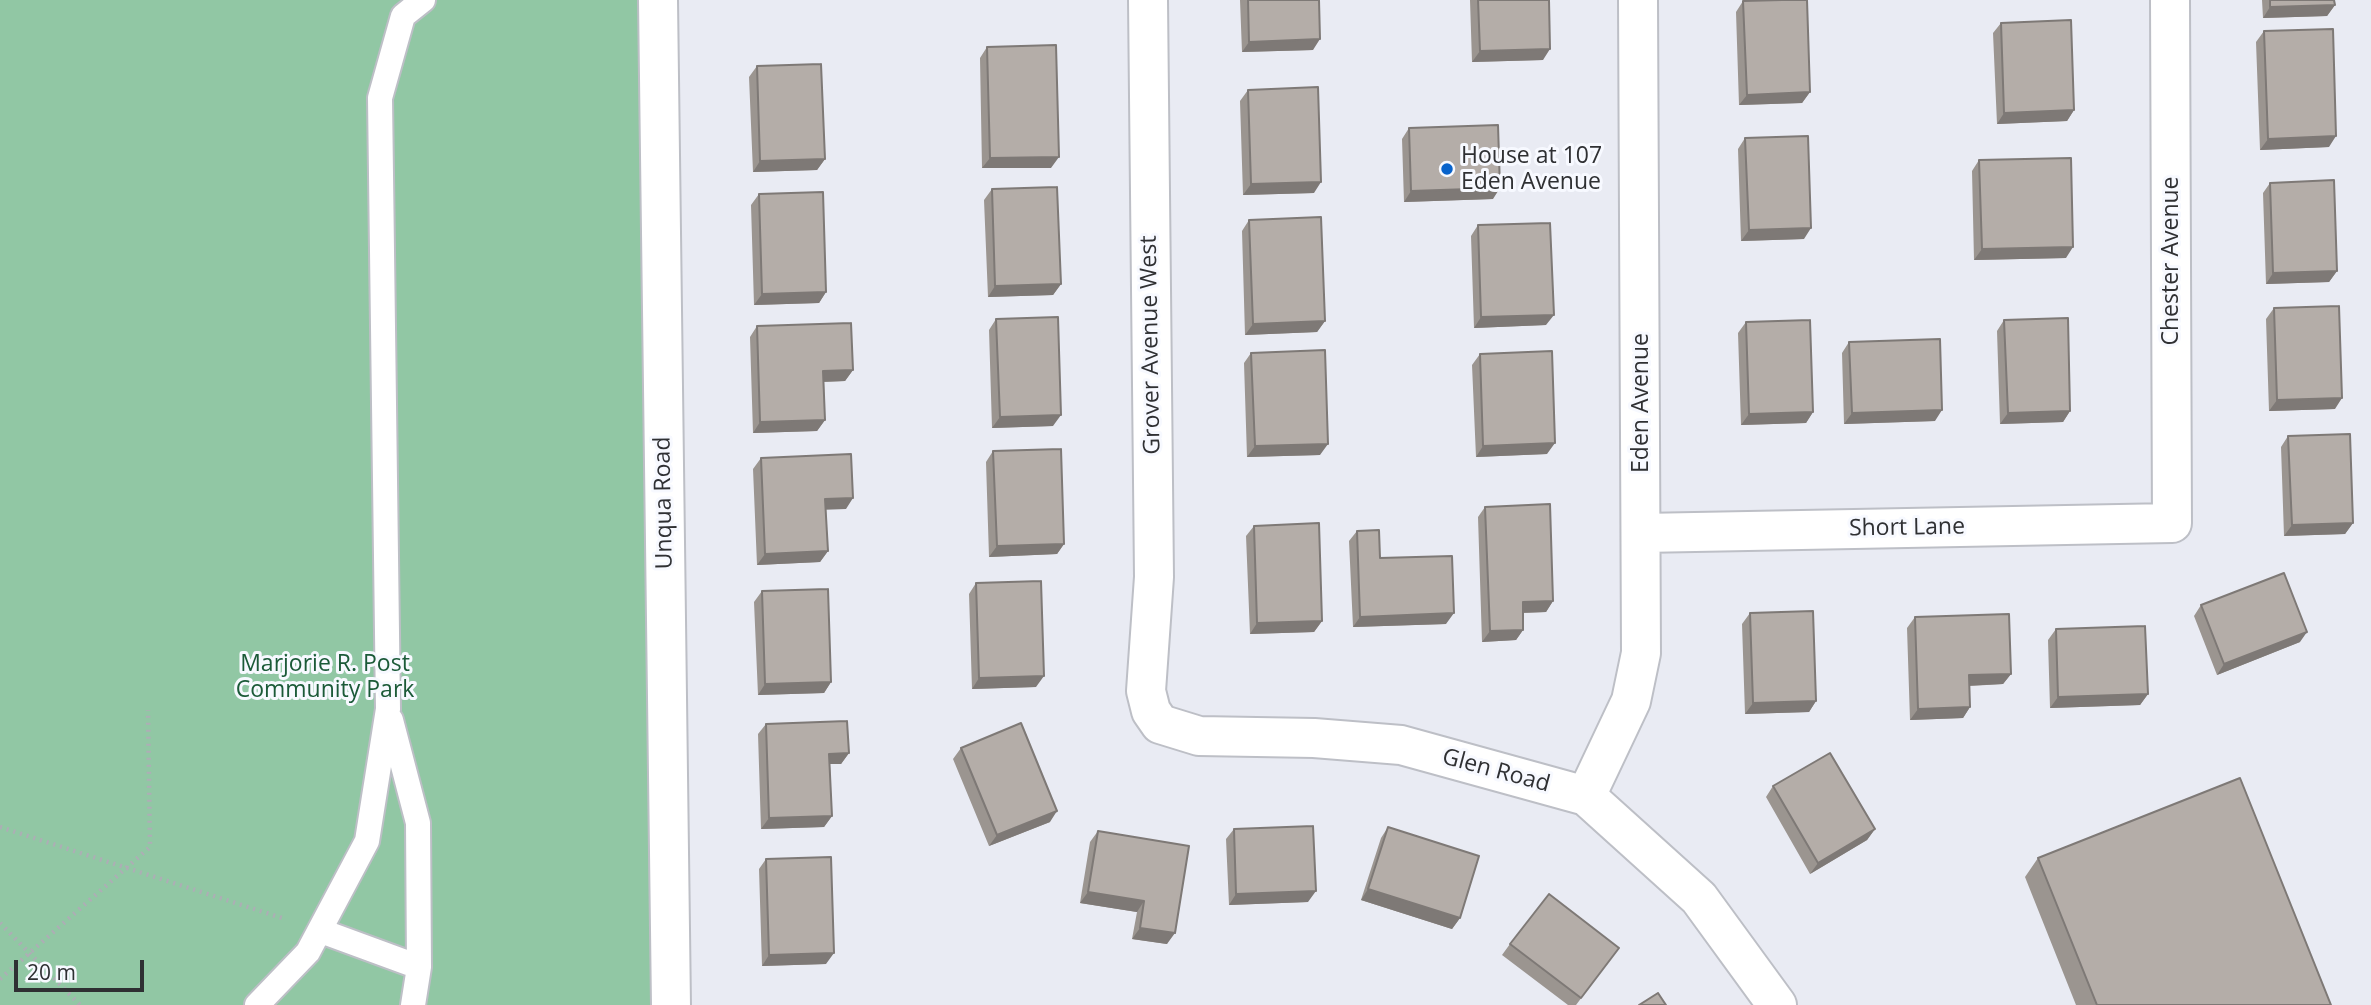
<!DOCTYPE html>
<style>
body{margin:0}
#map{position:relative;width:2371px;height:1005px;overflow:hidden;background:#e9ebf3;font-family:"Open Sans",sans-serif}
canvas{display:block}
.scale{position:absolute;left:14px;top:960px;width:130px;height:32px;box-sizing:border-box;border:4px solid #2f3033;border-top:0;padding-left:9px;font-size:21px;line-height:24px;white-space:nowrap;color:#2f3033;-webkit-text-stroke:5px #f7f9ff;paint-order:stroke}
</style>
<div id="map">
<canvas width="2371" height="1005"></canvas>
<div class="scale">20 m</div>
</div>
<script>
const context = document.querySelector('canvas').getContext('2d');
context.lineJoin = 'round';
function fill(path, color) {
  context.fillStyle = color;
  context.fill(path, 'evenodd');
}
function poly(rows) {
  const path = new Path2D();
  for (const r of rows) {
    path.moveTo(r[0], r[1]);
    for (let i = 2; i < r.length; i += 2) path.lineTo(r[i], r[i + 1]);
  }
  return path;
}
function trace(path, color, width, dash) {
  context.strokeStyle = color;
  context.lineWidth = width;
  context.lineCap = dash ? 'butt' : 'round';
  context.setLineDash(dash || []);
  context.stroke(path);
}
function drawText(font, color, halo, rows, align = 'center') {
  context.font = font + ' "Open Sans",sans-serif';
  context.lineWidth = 6;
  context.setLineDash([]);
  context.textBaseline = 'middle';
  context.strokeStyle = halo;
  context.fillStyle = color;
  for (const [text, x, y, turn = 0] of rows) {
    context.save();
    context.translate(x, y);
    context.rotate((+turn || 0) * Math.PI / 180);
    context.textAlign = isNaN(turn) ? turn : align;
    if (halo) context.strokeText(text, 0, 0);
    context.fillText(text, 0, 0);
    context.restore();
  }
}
fill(poly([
 [0,0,641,0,654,1005,0,1005]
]), '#91c7a4');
const service = poly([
 [391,720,418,823,419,967,413,1005],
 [321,931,419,967],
 [257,1005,308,952,367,841,388,709,380,98,403,16,423,0]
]);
const minor = poly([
 [1148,0,1154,577,1146,691,1151,711,1160,724,1199,736,1314,738,1401,745,1586,796,1699,898,1777,1005],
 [1642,533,2172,523,2170,0],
 [1586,796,1631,701,1641,653,1638,0]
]);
const tertiary = poly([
 [658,0,671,1005]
]);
trace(service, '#bdbfc6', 28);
trace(minor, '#bdbfc6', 42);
trace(tertiary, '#bdbfc6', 42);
trace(poly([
 [0,827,285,919],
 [0,923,80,1005],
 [0,979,150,847,148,710]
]), '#adaeb5', 4.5, [2, 5]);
trace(service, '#fff', 24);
trace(minor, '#fff', 38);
trace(tertiary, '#fff', 38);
fill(poly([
 [1240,0,1319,0,1313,50,1242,52],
 [1470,0,1549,0,1543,60,1472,62],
 [2262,0,2334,0,2335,5,2327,16,2263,18],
 [1743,1,1810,92,1802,103,1739,105,1736,12],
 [2001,23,2074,110,2067,121,1997,124,1993,33],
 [2264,31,2329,147,2260,150,2256,42],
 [987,47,1051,168,982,168,980,58],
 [757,66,825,159,817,170,753,172,749,77],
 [1248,90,1314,193,1243,195,1240,101],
 [1409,128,1493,199,1404,202,1402,139],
 [1745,138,1804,239,1741,241,1738,149],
 [1979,160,2066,258,1974,260,1972,171],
 [2270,183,2337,271,2329,282,2266,284,2263,193],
 [992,189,1061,284,1053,295,988,297,984,200],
 [759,194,826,292,819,303,754,305,751,205],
 [1249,220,1325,321,1317,332,1245,335,1242,231],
 [1478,225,1546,325,1474,328,1471,236],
 [2274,308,2335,409,2269,411,2266,319],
 [996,319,1053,426,992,428,989,330],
 [2004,320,2070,411,2063,422,2000,424,1997,331],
 [1746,322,1813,412,1806,423,1741,425,1738,333],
 [757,326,853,370,845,381,824,382,825,420,817,431,753,433,750,337],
 [1849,342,1935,421,1844,424,1842,353],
 [1251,353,1320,455,1247,457,1244,363],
 [1480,354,1547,454,1476,457,1472,365],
 [2288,436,2353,523,2345,534,2284,536,2281,447],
 [993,451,1064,544,1057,554,989,557,986,462],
 [761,458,846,509,826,509,828,551,820,562,757,565,753,469],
 [1485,507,1553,601,1546,612,1523,613,1523,630,1516,640,1482,642,1478,517],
 [1254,526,1322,621,1314,632,1250,634,1246,536],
 [1357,531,1380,558,1446,624,1353,627,1349,541],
 [976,583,1036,687,972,689,969,594],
 [762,591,831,682,824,693,758,695,754,602],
 [2201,605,2300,642,2217,675,2194,616],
 [1750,613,1816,701,1809,712,1745,714,1742,624],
 [1915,617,2011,674,2003,684,1970,686,1970,707,1963,718,1910,720,1907,628],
 [2056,629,2148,694,2140,705,2050,708,2048,640],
 [766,724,849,753,841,764,830,764,832,816,824,827,761,829,758,734],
 [961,748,1050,822,989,846,953,759],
 [1773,786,1875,829,1867,840,1810,874,1766,797],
 [1388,827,1460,918,1452,929,1361,900,1381,838],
 [1234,829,1308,902,1229,905,1226,839],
 [1098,831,1189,846,1167,944,1132,939,1137,912,1080,903,1090,842],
 [2038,858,2331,1005,2076,1005,2025,877],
 [766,859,826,964,762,966,759,869],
 [1510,944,1619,948,1576,1005,1568,1005,1502,955]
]), '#9b9590');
fill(poly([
 [2335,5,2327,16,2263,18,2270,7],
 [1320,39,1313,50,1242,52,1249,42],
 [1550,49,1543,60,1472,62,1480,51],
 [1810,92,1802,103,1739,105,1747,95],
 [2074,110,2067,121,1997,124,2004,113],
 [2336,136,2329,147,2260,150,2268,139],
 [1059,157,1051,168,982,168,990,158],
 [825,159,817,170,753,172,760,161],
 [1321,182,1314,193,1243,195,1251,184],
 [1500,188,1493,199,1404,202,1411,191],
 [1811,228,1804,239,1741,241,1749,230],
 [2073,247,2066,258,1974,260,1982,249],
 [2337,271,2329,282,2266,284,2273,273],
 [1061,284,1053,295,988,297,995,286],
 [826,292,819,303,754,305,762,294],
 [1554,315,1546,325,1474,328,1481,317],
 [1325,321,1317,332,1245,335,1253,324],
 [853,370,845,381,816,382,823,371],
 [2342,398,2335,409,2269,411,2277,400],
 [1942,410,1935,421,1844,424,1852,413],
 [2070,411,2063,422,2000,424,2008,413],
 [1813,412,1806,423,1741,425,1749,414],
 [1061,415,1053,426,992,428,1000,417],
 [825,420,817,431,753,433,760,422],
 [1555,443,1547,454,1476,457,1483,446],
 [1328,444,1320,455,1247,457,1255,446],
 [853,498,846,509,818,510,825,499],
 [2353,523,2345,534,2284,536,2292,525],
 [1064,544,1057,554,989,557,997,546],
 [828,551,820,562,757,565,765,554],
 [1553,601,1546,612,1515,613,1523,602],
 [1454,613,1446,624,1353,627,1360,617],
 [1322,621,1314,632,1250,634,1257,623],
 [1523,630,1516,640,1482,642,1490,631],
 [2307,632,2300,642,2217,675,2224,664],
 [2011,674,2003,684,1962,686,1969,675],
 [1044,676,1036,687,972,689,979,678],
 [831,682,824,693,758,695,765,684],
 [2148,694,2140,705,2050,708,2058,697],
 [1816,701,1809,712,1745,714,1753,703],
 [1970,707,1963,718,1910,720,1918,709],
 [849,753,841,764,822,764,829,754],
 [1057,811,1050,822,989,846,997,835],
 [832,816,824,827,761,829,769,818],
 [1875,829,1867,840,1810,874,1818,863],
 [1368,889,1460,918,1452,929,1361,900],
 [1316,891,1308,902,1229,905,1236,894],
 [1088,892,1144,901,1137,912,1080,903],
 [1140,928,1175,933,1167,944,1132,939],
 [834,953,826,964,762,966,769,955]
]), '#7e7976');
const building = poly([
 [1248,0,1319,0,1320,39,1249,42,1248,0],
 [1478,0,1549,0,1550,49,1480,51,1478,0],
 [1782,0,1807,0,1810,92,1747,95,1743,1,1782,0],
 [2270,0,2334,0,2335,5,2270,7,2270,0],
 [2071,20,2074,110,2004,113,2001,23,2071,20],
 [2333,29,2336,136,2268,139,2264,31,2333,29],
 [1056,45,1059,157,990,158,987,47,1056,45],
 [821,64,825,159,760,161,757,66,821,64],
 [1318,87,1321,182,1251,184,1248,90,1318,87],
 [1498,125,1500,188,1411,191,1409,128,1498,125],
 [1808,136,1811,228,1749,230,1745,138,1808,136],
 [2071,158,2073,247,1982,249,1979,160,2071,158],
 [2334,180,2337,271,2273,273,2270,183,2334,180],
 [1057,187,1061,284,995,286,992,189,1057,187],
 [823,192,826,292,762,294,759,194,823,192],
 [1321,217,1325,321,1253,324,1249,220,1321,217],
 [1550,223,1554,315,1481,317,1478,225,1550,223],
 [2339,306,2342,398,2277,400,2274,308,2339,306],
 [1058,317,1061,415,1000,417,996,319,1058,317],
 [2068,318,2070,411,2008,413,2004,320,2068,318],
 [1810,320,1813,412,1749,414,1746,322,1810,320],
 [851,323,853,370,823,371,825,420,760,422,757,326,851,323],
 [1940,339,1942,410,1852,413,1849,342,1940,339],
 [1325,350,1328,444,1255,446,1251,353,1325,350],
 [1552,351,1555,443,1483,446,1480,354,1552,351],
 [2350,434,2353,523,2292,525,2288,436,2350,434],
 [1061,449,1064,544,997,546,993,451,1061,449],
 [851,454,853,498,825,499,828,551,765,554,761,458,851,454],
 [1550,504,1553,601,1523,602,1523,630,1490,631,1485,507,1550,504],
 [1319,523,1322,621,1257,623,1254,526,1319,523],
 [1379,530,1380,558,1452,556,1454,613,1360,617,1357,531,1379,530],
 [2284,573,2307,632,2224,664,2201,605,2284,573],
 [1041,581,1044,676,979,678,976,583,1041,581],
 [828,589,831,682,765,684,762,591,828,589],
 [1813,611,1816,701,1753,703,1750,613,1813,611],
 [2009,614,2011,674,1969,675,1970,707,1918,709,1915,617,2009,614],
 [2145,626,2148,694,2058,697,2056,629,2145,626],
 [847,721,849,753,829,754,832,816,769,818,766,724,847,721],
 [1021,723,1057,811,997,835,961,748,1021,723],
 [1830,753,1875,829,1818,863,1773,786,1830,753],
 [2240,778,2331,1005,2097,1005,2038,858,2240,778],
 [1313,826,1316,891,1236,894,1234,829,1313,826],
 [1388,827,1479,856,1460,918,1368,889,1388,827],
 [1098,831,1189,846,1175,933,1140,928,1144,901,1088,892,1098,831],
 [831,857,834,953,769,955,766,859,831,857],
 [1549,894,1619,948,1581,998,1510,944,1549,894],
 [1658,993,1666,1005,1639,1005,1658,993]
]);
fill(building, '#b4ada8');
trace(building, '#7e7976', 2);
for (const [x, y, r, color] of [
 [1447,169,7,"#0762cb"]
]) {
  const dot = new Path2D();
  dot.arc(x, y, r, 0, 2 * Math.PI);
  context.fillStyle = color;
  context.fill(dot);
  trace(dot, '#f7f9ff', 2.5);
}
drawText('23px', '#2f3033', '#f7f9ff', [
 ["House at 107",1461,156],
 ["Eden Avenue",1461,182]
], 'left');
drawText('23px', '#2f3033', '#f7f9ff', [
 ["Chester Avenue",2171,261,-90],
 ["Grover Avenue West",1151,345,-91],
 ["Eden Avenue",1641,403,-90],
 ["Unqua Road",664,503,-91],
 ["Short Lane",1907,528,-1],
 ["Glen Road",1496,771,15]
]);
drawText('23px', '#1b5a38', '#f7f9ff', [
 ["Marjorie R. Post",325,664],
 ["Community Park",325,690]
]);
</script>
